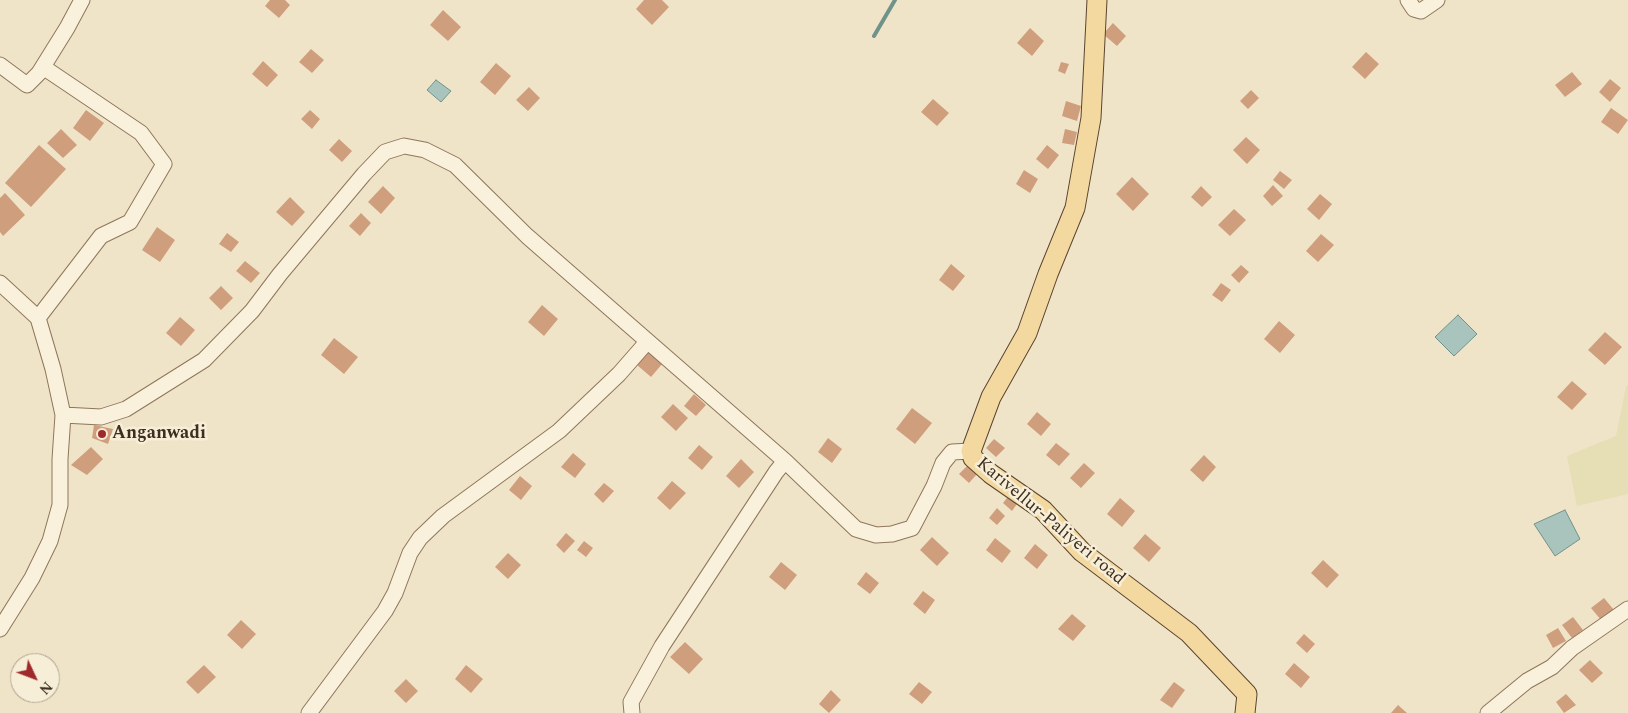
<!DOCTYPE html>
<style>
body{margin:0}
#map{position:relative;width:1628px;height:713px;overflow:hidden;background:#f0e4c8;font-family:Spectral,serif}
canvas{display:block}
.north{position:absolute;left:10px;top:653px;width:50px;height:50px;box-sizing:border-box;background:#f7eed8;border:1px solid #ada18e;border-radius:50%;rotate:133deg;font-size:14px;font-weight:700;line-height:20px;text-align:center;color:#3d2e20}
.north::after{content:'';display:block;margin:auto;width:18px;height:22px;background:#9e2a2b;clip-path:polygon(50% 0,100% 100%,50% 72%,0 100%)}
</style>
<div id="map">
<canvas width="1628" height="713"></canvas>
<div class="north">N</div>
</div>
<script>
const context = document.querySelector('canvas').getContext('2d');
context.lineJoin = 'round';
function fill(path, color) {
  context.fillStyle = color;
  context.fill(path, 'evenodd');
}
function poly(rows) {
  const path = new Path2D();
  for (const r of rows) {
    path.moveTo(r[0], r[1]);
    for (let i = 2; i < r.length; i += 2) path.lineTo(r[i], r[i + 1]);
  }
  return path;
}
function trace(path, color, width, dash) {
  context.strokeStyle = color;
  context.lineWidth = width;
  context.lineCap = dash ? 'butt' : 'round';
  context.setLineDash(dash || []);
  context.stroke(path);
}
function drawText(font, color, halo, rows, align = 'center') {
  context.font = font + ' Spectral,serif';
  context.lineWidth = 5;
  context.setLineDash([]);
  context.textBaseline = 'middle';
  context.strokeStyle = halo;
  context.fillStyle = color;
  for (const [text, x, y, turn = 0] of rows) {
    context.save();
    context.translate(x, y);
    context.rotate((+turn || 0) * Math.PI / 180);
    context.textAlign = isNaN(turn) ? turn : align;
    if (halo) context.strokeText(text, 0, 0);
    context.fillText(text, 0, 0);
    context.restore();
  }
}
fill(poly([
 [1628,385,1628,494,1577,506,1567,456,1616,436,1626,386]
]), '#e6deb5');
const water = poly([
 [436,80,451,91,441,102,427,90,436,80],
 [1458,315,1477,334,1454,356,1435,337,1458,315],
 [1565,510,1580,539,1555,556,1534,524,1565,510]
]);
fill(water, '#a9c4bc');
trace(water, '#6f938a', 1);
trace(poly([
 [874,36,895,0]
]), '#6f938a', 4);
fill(poly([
 [270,0,285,0,290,5,279,18,265,6],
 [644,0,662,0,669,7,652,25,636,9],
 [443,10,461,27,448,41,430,25],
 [1113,23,1126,36,1117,46,1103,34],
 [1030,28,1044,41,1032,56,1017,43],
 [311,49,324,60,312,73,299,62],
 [1366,52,1379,64,1365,79,1352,67],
 [263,61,278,75,267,87,252,74],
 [1061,62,1069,64,1065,74,1058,71],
 [496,63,511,76,495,95,480,82],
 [1572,72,1582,84,1565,97,1555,85],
 [1610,79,1621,88,1610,102,1599,92],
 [529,87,540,98,528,111,516,100],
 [1251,90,1259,98,1248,109,1240,101],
 [933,99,949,113,937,126,921,112],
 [1066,101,1081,106,1077,121,1062,116],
 [1611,108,1628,120,1618,134,1601,122],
 [86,110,104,123,90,141,73,128],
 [310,110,320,119,312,129,301,119],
 [61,129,77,145,63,158,47,143],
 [1065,129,1077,132,1074,145,1062,143],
 [1246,137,1260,150,1247,164,1233,150],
 [339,139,352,151,342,162,329,150],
 [39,145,66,169,31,207,5,183],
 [1047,145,1059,155,1048,169,1036,159],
 [1024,170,1038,179,1030,193,1016,184],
 [1280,171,1292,180,1284,189,1273,180],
 [1132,177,1149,194,1133,211,1116,194],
 [1273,185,1283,196,1272,206,1263,196],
 [383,186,395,198,381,214,368,202],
 [1201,186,1212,197,1202,207,1191,197],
 [5,193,25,215,3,236,0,232,0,198],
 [1320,194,1332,204,1319,220,1307,209],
 [290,197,305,212,292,226,276,212],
 [1234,209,1246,220,1230,236,1218,225],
 [361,213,371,223,360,236,349,226],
 [157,227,175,240,160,262,142,250],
 [227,233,239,242,231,252,219,244],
 [1321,234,1334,245,1318,262,1306,251],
 [245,261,260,273,251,283,236,271],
 [951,264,965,276,953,291,939,280],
 [1241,265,1249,272,1239,283,1231,275],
 [1221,283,1231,290,1222,302,1212,295],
 [221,286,233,298,221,310,209,298],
 [542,305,558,319,544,336,528,322],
 [180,317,195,330,181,346,166,333],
 [1279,321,1295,335,1280,353,1264,339],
 [1605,332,1622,347,1605,365,1588,350],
 [334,338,358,357,344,374,321,355],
 [649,351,663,363,651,377,637,365],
 [1572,381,1587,394,1572,410,1557,397],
 [694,394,706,405,696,416,684,406],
 [673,404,688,418,676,431,661,417],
 [912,408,932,423,915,444,896,429],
 [1037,412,1051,424,1041,436,1027,424],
 [94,425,113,429,108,444,92,438],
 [828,438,842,449,832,463,818,452],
 [994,439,1005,448,996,457,986,448],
 [1056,443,1070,454,1059,466,1046,455],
 [699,445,713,457,702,470,688,458],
 [91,447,103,459,87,475,71,465],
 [573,453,586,464,575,478,561,467],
 [1204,455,1216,467,1203,482,1190,470],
 [741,459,754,472,739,488,726,476],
 [1084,463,1095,473,1081,488,1070,478],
 [967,466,977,474,969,483,959,474],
 [520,476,532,486,521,500,509,490],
 [672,481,686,493,670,510,657,498],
 [604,483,614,491,603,503,594,494],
 [1010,494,1019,501,1012,511,1003,503],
 [1120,498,1135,511,1122,527,1107,514],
 [997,508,1005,516,997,525,989,518],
 [566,533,575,541,564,553,556,545],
 [1145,534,1161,548,1149,562,1133,548],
 [932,537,949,553,937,566,920,550],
 [995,538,1011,551,1002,563,986,550],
 [584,541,593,548,586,557,577,550],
 [1035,544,1048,555,1037,569,1024,558],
 [508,553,521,565,508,579,495,567],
 [1323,560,1339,575,1327,588,1311,573],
 [781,562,797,575,785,590,769,577],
 [866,572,879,583,870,594,857,584],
 [923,591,935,600,925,614,913,604],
 [1604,598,1614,610,1601,620,1591,608],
 [1072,614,1086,626,1073,641,1058,629],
 [1573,617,1583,630,1572,638,1562,625],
 [241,620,256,634,242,649,227,635],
 [1558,628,1566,641,1553,648,1546,635],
 [1304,634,1315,644,1307,653,1296,643],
 [685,642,703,659,689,674,670,657],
 [1590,660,1603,673,1592,683,1579,670],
 [1294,663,1310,677,1301,688,1285,674],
 [204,665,216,677,198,694,186,682],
 [466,665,483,679,471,693,455,679],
 [406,679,418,691,406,703,394,691],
 [919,682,932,692,922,704,909,694],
 [1174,682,1185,690,1172,708,1160,700],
 [831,690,841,700,829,713,819,704],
 [1566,694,1576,705,1564,713,1556,702],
 [1398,705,1407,713,1391,713]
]), '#cf9f7d');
const minor = poly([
 [1408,0,1414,9,1421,11,1437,0],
 [0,65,27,85,39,73,67,28,82,0],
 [0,283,38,318,53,369,63,415,60,459,60,505,50,541,32,578,0,629],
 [38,318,101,236,130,222,164,164,141,133,43,67],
 [63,415,101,417,126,409,204,360,252,311,280,274,364,174,385,152,404,146,425,150,455,165,527,236,785,461,856,529,876,535,892,534,912,528,934,486,943,463,952,452,971,451],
 [309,713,385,611,395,593,410,553,420,538,443,516,559,431,619,374,647,342],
 [632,713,631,702,662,646,776,472,785,461],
 [1488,713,1527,681,1552,667,1572,648,1628,609]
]);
const major = poly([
 [1097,0,1091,118,1075,208,1048,274,1027,333,991,397,971,451,973,458,991,474,1043,510,1082,552,1189,633,1247,694,1245,713]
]);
trace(minor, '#8d765c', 17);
trace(major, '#5b4430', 21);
trace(minor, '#faf1dc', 15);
trace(major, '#f3d9a0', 19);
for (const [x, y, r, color] of [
 [102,434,5,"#9e2a2b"]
]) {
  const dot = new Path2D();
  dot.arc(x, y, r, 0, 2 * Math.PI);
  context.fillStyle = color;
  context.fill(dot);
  trace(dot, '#f7eed8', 2);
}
drawText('bold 18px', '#3d2e20', '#f7eed8', [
 ["Anganwadi",112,434]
], 'left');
drawText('18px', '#3d2e20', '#f7eed8', [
 ["Karivellur-Paliyeri road",1050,522,40]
]);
</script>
